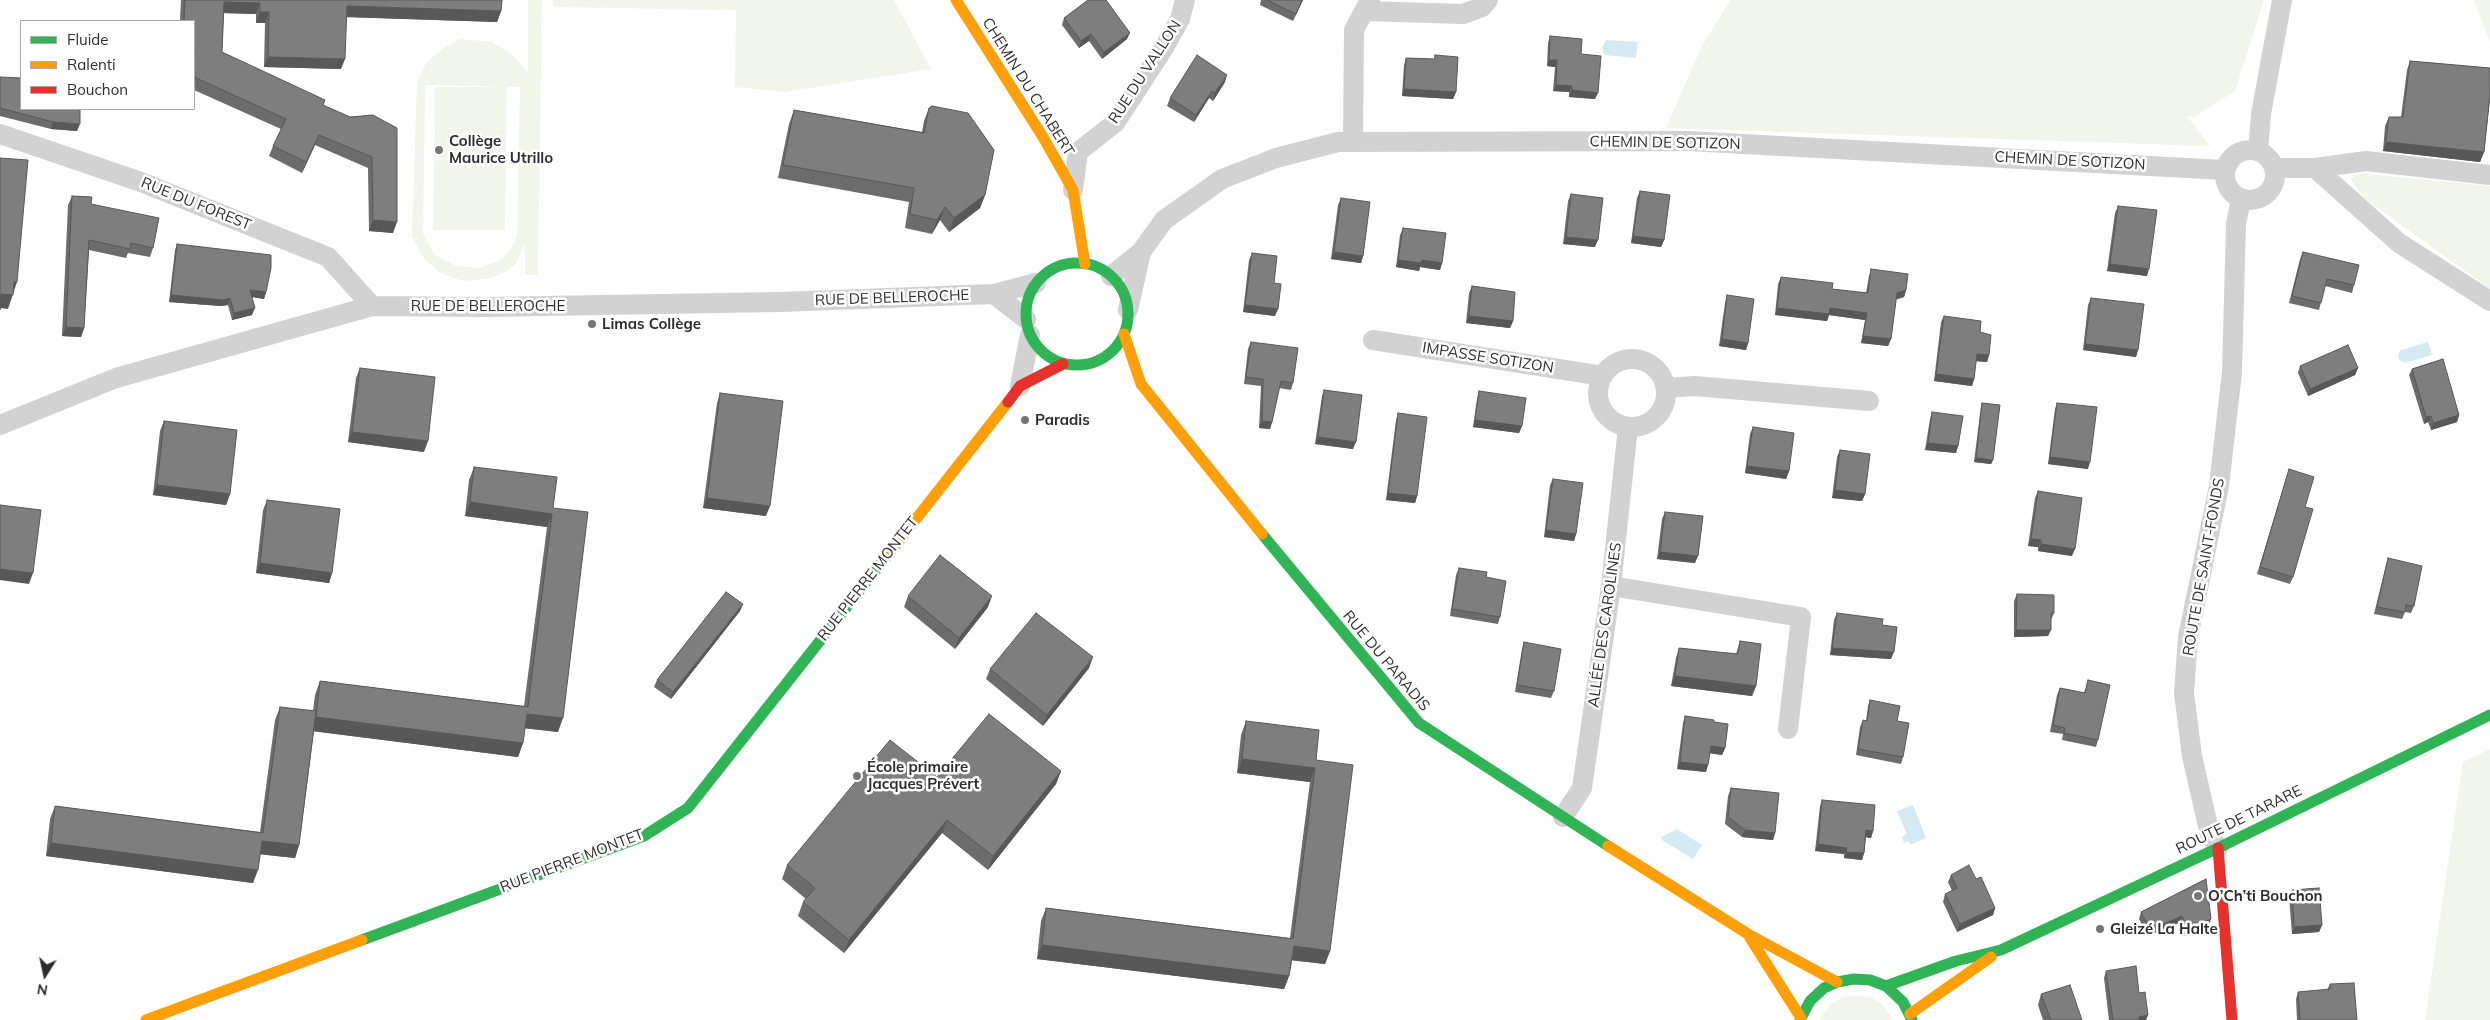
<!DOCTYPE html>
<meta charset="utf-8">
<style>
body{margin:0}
#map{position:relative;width:2490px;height:1020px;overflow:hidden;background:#fff;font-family:Mulish,sans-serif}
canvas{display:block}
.legend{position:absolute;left:20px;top:20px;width:175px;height:90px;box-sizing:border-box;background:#fff;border:1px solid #ababab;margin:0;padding:6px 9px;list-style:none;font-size:15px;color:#2d2d2d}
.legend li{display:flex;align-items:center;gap:10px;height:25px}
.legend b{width:25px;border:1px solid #ababab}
.north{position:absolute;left:20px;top:950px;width:50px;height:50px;-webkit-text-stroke:4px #fff;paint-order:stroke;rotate:190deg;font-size:14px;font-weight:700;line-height:20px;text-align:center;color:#2d2d2d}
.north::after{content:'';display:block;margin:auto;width:18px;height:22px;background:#2d2d2d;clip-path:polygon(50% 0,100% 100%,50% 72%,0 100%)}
</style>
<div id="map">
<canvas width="2490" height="1020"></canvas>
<ul class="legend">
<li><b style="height:6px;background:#30b455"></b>Fluide</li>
<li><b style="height:6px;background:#ff9f0a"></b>Ralenti</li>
<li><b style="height:6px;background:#e5322d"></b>Bouchon</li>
</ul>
<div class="north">N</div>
</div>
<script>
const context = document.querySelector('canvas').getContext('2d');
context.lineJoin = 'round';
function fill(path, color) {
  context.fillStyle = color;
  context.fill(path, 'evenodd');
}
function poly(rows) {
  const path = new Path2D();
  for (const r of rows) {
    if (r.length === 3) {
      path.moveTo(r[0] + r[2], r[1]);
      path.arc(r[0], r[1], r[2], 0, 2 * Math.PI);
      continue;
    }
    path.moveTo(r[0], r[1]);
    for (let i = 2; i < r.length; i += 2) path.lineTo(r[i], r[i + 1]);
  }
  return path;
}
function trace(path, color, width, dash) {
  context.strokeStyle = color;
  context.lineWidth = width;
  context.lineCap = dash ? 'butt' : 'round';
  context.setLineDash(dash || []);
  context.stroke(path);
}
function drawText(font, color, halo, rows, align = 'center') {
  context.font = font + ' Mulish,sans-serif';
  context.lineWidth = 5;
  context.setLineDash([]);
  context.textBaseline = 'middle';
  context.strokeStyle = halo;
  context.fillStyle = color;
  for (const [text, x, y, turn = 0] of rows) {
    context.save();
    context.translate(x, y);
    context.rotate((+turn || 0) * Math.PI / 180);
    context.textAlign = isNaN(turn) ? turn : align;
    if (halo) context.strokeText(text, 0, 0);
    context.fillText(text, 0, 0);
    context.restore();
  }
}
fill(poly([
 [528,0,542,0,538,275,525,275,525,244,516,263,504,273,491,278,464,281,442,274,424,259,412,236,417,83,426,63,442,49,460,39,492,42,514,56,528,73],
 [425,85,520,87,517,236,511,249,501,260,480,268,456,266,435,255,423,234],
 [552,0,894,0,931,69,785,92,735,87,736,10,554,7],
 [1730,0,2264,0,2235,91,2194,117,2187,116,2210,146,1666,128,1702,46],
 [2474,0,2490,0,2490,42],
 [435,87,507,87,505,230,433,230],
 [2357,173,2490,186,2490,289,2363,197,2351,179],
 [2490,749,2490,1020,2425,1020,2463,762],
 [1856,995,1870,997,1881,1003,1894,1020,1819,1020,1831,1004,1843,997]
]), '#f1f5ea');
fill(poly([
 [1606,40,1638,42,1636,58,1605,55,1602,48],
 [2428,342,2432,355,2405,363,2399,360,2398,355,2401,350],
 [1913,805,1926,838,1910,845,1909,841,1904,843,1902,837,1907,834,1897,811],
 [1677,829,1702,845,1693,859,1662,840,1661,837]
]), '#d5ebf3');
trace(poly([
 [1364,11,1463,14,1482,7,1488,0],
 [0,134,141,182,328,257,372,306],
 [1353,142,1354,30,1370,0],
 [2250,175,25],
 [2258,151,2261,114,2282,0],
 [2275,168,2315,168,2366,161,2490,175],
 [2315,168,2399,243,2490,301],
 [1073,190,1078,152,1115,123,1165,46,1180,19,1185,0],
 [1111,276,1141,252,1164,220,1222,179,1276,158,1338,142,1688,141,2224,170],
 [994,294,1026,319],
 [1128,310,1141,252],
 [1373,340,1603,376],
 [1632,393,34],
 [1020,386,1030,335],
 [1666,388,1695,386,1869,401],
 [0,425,116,378,372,306,485,307,780,302,994,294,1036,283],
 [1611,586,1801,617,1788,729],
 [1563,817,1582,788,1611,586,1628,427],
 [2218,848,2210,835,2192,756,2184,693,2188,637,2219,486,2232,372,2236,224,2241,199]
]), '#d2d2d2', 20);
trace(poly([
 [1077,314,51],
 [1262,534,1419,723,1608,846],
 [362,940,644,836,688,808,883,561],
 [1886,986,1956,961,2001,950,2218,848,2490,715],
 [1800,1020,1810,1001,1824,988,1837,982,1854,979,1870,980,1886,986,1903,1002,1912,1020]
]), '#30b455', 11);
trace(poly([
 [956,0,1043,137,1073,190,1085,264],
 [1124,334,1141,384,1262,534],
 [883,561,1008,402],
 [1608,846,1748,934,1837,982],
 [1750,938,1801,1018],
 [1910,1014,1991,957],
 [146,1020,362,940]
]), '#ff9f0a', 11);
trace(poly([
 [1008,402,1020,386,1063,364],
 [2218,848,2232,1020]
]), '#e5322d', 11);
fill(poly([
 [181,0,502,0,501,11,497,22,347,17,341,69,264,67,265,23,256,23,256,14,224,13,222,52,323,105,350,117,373,115,393,233,369,231,368,168,315,145,302,173,269,156,273,146,281,129,194,90,194,21,180,21],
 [1261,0,1303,0,1293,21,1260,5],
 [1064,18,1127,39,1102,59,1089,41,1079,48,1062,25],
 [1550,36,1581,54,1595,99,1569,97,1569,92,1553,91,1555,67,1547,66,1548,43],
 [1435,55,1456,92,1453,99,1402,96,1404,65,1406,58,1434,59],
 [2410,61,2490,68,2490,99,2484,152,2480,162,2383,151,2385,126,2389,117,2401,117,2407,70],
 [0,77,77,131,51,129,0,116],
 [1225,82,1213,101,1209,98,1194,122,1167,106,1170,98],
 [929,108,985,195,980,208,949,232,940,220,932,234,905,228,909,202,778,178,789,124,794,110,922,132,924,121],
 [1640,191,1664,240,1661,247,1631,243,1637,198],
 [1571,194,1595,247,1563,244,1568,201],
 [72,196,91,204,153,248,150,257,128,253,126,258,89,250,84,328,81,337,62,336,68,205],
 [1341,198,1363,256,1361,263,1331,259,1338,205],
 [2118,206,2147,276,2107,271,2115,213],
 [1403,228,1442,263,1440,270,1420,267,1419,271,1396,267,1400,235],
 [177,244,266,292,264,299,252,297,252,315,232,320,228,305,221,306,169,302,175,250],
 [2303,252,2354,285,2352,293,2325,286,2319,310,2289,303,2300,259],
 [1252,253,1274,283,1275,316,1243,312,1249,260],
 [1871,269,1906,290,1904,297,1896,299,1891,339,1888,346,1861,343,1865,320,1829,315,1827,321,1775,315,1778,284,1781,277,1832,289,1866,293,1869,276],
 [1472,286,1513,321,1510,328,1466,323,1469,293],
 [1727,295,1748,343,1746,350,1719,346,1725,303],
 [2091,298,2138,350,2136,357,2083,350,2088,305],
 [1944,316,1980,332,1989,355,1987,362,1976,361,1974,379,1972,386,1934,381,1941,322],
 [1251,342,1293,383,1291,390,1279,388,1272,422,1270,429,1259,428,1261,386,1244,384,1248,349],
 [2300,366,2358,368,2355,375,2308,396,2298,373],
 [360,368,424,452,348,442,356,378],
 [2412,369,2459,415,2457,422,2431,430,2428,422,2424,424,2409,375],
 [1324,390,1353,449,1315,444,1322,396],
 [1479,391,1522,426,1519,433,1473,427,1477,399],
 [720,393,766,516,703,508,717,403],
 [1982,403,1993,460,1991,464,1974,462,1981,406],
 [2057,403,2088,469,2048,464,2055,409],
 [1932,412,1958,446,1956,453,1925,450,1930,419],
 [1398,413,1417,496,1415,503,1386,500,1396,420],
 [164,421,230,494,226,505,153,495,160,431],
 [1753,427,1789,471,1786,479,1745,473,1750,434],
 [1840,450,1865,494,1862,501,1832,498,1837,457],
 [474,467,553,508,558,732,525,728,523,743,518,757,314,731,299,845,295,858,260,854,253,883,46,856,50,819,55,806,260,832,275,720,280,707,313,711,315,695,320,681,524,706,547,527,465,516,469,480],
 [2289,469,2305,507,2293,577,2290,584,2257,574],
 [1553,479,1576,534,1574,541,1544,537,1550,485],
 [2038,491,2072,556,2038,551,2038,547,2028,546,2035,498],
 [267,500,332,573,329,583,256,573,263,510],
 [1665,512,1695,563,1657,559,1662,519],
 [2388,558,2414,606,2411,613,2405,612,2402,619,2374,614,2386,565],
 [1459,568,1486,577,1500,617,1498,624,1450,616,1456,575],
 [2017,594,2054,613,2051,620,2048,636,2014,637,2014,601],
 [908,596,988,607,955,649,904,607],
 [743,604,740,611,671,699,654,687,657,680],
 [1837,613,1882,625,1891,659,1830,655,1834,620],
 [1740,641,1756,686,1752,696,1671,686,1676,658,1679,648,1736,654],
 [1524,642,1554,691,1551,698,1515,692,1522,649],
 [1089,668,1043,726,986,679,990,669],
 [2088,680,2098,740,2096,747,2062,740,2063,734,2050,732,2057,695,2060,688,2084,693],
 [1870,700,1897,721,1903,757,1901,764,1856,755,1860,727,1863,720,1866,721,1868,706],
 [1685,716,1714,722,1725,748,1722,755,1710,753,1706,772,1677,769,1683,723],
 [1246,721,1316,760,1330,951,1325,964,1292,960,1289,976,1284,989,1037,959,1041,921,1046,908,1290,938,1310,782,1237,773,1241,735],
 [1061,771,1056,784,988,870,942,833,844,953,798,916,803,902,806,899,782,879,787,865,937,777],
 [1731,788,1775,833,1773,840,1742,837,1725,824,1728,796],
 [1822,800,1873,831,1871,838,1866,837,1864,853,1862,860,1844,858,1844,854,1815,851,1820,806],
 [1951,875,1995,908,1993,915,1957,932,1943,902,1945,894,1952,891,1948,882],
 [2206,879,2209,925,2185,936,2179,923,2148,936,2139,919,2141,912],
 [2292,890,2322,925,2319,932,2292,934,2289,897],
 [2106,971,2146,1020,2109,1020,2104,978],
 [2330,984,2357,1020,2297,1020,2296,999,2298,992,2327,990],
 [2041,994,2082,1020,2043,1020,2038,1005]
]), '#6c6c6c');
fill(poly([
 [1302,0,1303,0,1293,21],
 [224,2,260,3,256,14,220,13],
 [347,6,501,11,497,22,343,17],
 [260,12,269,12,265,23,256,23],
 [1130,33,1127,39,1102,59,1104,52],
 [1091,34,1089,41,1079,48,1081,41],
 [268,57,345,59,341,69,264,67],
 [1549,60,1557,60,1555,67,1547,66],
 [1227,75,1225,82,1213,101,1215,93],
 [1556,85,1572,86,1569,92,1553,91],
 [1404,89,1456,92,1453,99,1402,96],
 [1572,90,1598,93,1595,99,1569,97],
 [1212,91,1209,98,1194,122,1196,115],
 [53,122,80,124,77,131,51,129],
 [319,135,315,145,302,173,306,162],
 [2386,142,2484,152,2480,162,2383,151],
 [985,195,980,208,949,232,954,218],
 [945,207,940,220,932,234,937,220],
 [373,220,397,222,393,233,369,231],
 [1633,236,1664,240,1661,247,1631,243],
 [1566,237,1598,240,1595,247,1563,244],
 [1334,252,1363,256,1361,263,1331,259],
 [1398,260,1422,260,1442,263,1440,270,1420,267,1419,271,1396,267],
 [2110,264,2149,269,2147,276,2107,271],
 [14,282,17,282,8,309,0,308,1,294],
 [250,290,266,292,264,299,247,296],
 [1906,290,1904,297,1894,300,1897,293],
 [171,295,230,298,228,305,221,306,169,302],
 [1245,305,1278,309,1275,316,1243,312],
 [255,308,252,315,232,320,234,313],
 [1777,308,1830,308,1867,313,1865,320,1829,315,1827,321,1775,315],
 [1469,316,1513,321,1510,328,1466,323],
 [66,327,84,328,81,337,62,336],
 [1863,336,1891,339,1888,346,1861,343],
 [1722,339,1748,343,1746,350,1719,346],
 [2085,344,2138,350,2136,357,2083,350],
 [1977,354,1989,355,1987,362,1974,361],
 [2358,368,2355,375,2308,396,2310,389],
 [1936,374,1974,379,1972,386,1934,381],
 [2459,415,2457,422,2431,430,2433,423],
 [2431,416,2428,422,2424,424,2426,417],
 [1475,420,1522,426,1519,433,1473,427],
 [1262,421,1272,422,1270,429,1259,428],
 [352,432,428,441,424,452,348,442],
 [1318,437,1356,442,1353,449,1315,444],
 [1928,443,1958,446,1956,453,1925,450],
 [2050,457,2090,462,2088,469,2048,464],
 [1976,458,1993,460,1991,464,1974,462],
 [1747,466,1789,471,1786,479,1745,473],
 [157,485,230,494,226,505,153,495],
 [1835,490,1865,494,1862,501,1832,498],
 [1388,493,1417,496,1415,503,1386,500],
 [707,498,770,506,766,516,703,508],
 [470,502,552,514,547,527,465,516],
 [1546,530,1576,534,1574,541,1544,537],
 [2031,539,2041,540,2038,547,2028,546],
 [2041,544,2075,549,2072,556,2038,551],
 [1660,552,1698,556,1695,563,1657,559],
 [260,563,332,573,329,583,256,573],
 [0,569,33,573,29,584,0,580],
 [992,596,988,607,955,649,959,638],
 [743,604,740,611,671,699,673,692],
 [2016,630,2051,630,2048,636,2014,637],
 [1832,648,1894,652,1891,659,1830,655],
 [1093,657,1089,668,1043,726,1047,715],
 [1675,676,1756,686,1752,696,1671,686],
 [527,714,563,718,558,732,522,728],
 [316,717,523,743,518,757,311,731],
 [1711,746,1725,748,1722,755,1708,753],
 [1242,759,1315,768,1310,782,1237,773],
 [1680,762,1708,765,1706,772,1677,769],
 [1061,771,1056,784,988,870,993,856],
 [947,820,942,833,844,953,849,940],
 [1745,830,1775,833,1773,840,1742,837],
 [1866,830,1873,831,1871,838,1864,837],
 [262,841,299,845,295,858,257,854],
 [51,843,258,870,253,883,46,856],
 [1818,844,1847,848,1844,854,1815,851],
 [1846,852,1864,853,1862,860,1844,858],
 [1995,908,1993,915,1957,932,1960,924],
 [2182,916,2179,923,2148,936,2150,930],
 [2211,919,2209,925,2185,936,2188,929],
 [2322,925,2319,932,2292,934,2294,927],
 [1042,945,1289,976,1284,989,1037,959],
 [1294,946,1330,951,1325,964,1289,960],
 [2148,1015,2146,1020,2138,1020,2139,1017]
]), '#585858');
const building = poly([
 [185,0,502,0,501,11,347,6,345,59,268,57,269,12,260,12,260,3,224,2,222,52,325,100,323,105,350,117,373,115,397,128,397,222,373,220,372,157,319,135,306,162,273,146,286,119,194,77,194,50,195,48,194,48,194,21,184,21,185,0],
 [1088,0,1106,0,1130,33,1104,52,1091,34,1081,41,1064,18,1088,0],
 [1267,0,1302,0,1296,14,1267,0],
 [1550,36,1582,39,1581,54,1601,56,1598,93,1572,90,1572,86,1556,85,1557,60,1549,60,1550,36],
 [1197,55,1227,75,1215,93,1212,91,1196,115,1170,98,1197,55],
 [1435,55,1458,57,1456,92,1404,89,1406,58,1435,59,1435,55],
 [2410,61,2490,68,2490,94,2484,152,2386,142,2389,117,2403,117,2410,61],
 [0,77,21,78,21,109,80,109,80,124,53,122,0,108,0,77],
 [932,106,968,113,994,150,985,195,954,218,945,207,937,220,910,214,914,188,783,165,794,110,924,133,929,108,932,106],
 [0,158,28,160,17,282,14,282,13,295,1,294,0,310,0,158],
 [1640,191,1670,195,1664,240,1633,236,1640,191],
 [1571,194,1603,198,1598,240,1566,237,1571,194],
 [72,196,92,197,91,204,159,218,153,248,131,243,130,249,89,240,84,328,66,327,72,196],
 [1341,198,1370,202,1363,256,1334,252,1341,198],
 [2118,206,2157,210,2149,269,2110,264,2118,206],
 [1403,228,1446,233,1442,263,1422,260,1421,263,1398,260,1403,228],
 [177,244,271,255,271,268,266,292,250,290,255,308,234,313,230,298,223,300,171,295,177,244],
 [2303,252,2359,265,2354,285,2327,279,2321,303,2292,296,2303,252],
 [1252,253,1277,256,1274,283,1281,284,1278,309,1245,305,1252,253],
 [1871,269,1908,274,1906,290,1897,293,1891,339,1863,336,1867,313,1830,308,1829,314,1777,308,1781,277,1833,283,1832,289,1868,293,1871,269],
 [1472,286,1515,292,1513,321,1469,316,1472,286],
 [1727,295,1754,299,1748,343,1722,339,1727,295],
 [2091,298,2144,304,2138,350,2085,344,2091,298],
 [1944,316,1981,321,1980,332,1991,335,1989,355,1977,354,1974,379,1936,374,1944,316],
 [1251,342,1298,348,1293,383,1281,381,1272,422,1262,421,1263,379,1246,377,1251,342],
 [2348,345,2358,368,2310,389,2300,366,2348,345],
 [2443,359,2459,415,2433,423,2431,416,2426,417,2412,369,2443,359],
 [360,368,435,377,428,441,352,432,360,368],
 [1324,390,1362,395,1356,442,1318,437,1324,390],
 [1479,391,1526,398,1522,426,1475,420,1479,391],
 [720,393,783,401,770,506,707,498,720,393],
 [1982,403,2000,405,1993,460,1976,458,1982,403],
 [2057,403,2097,407,2090,462,2050,457,2057,403],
 [1932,412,1963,416,1958,446,1928,443,1932,412],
 [1398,413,1427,417,1417,496,1388,493,1398,413],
 [164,421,237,430,230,494,157,485,164,421],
 [1753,427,1794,433,1789,471,1747,466,1753,427],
 [1840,450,1870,454,1865,494,1835,490,1840,450],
 [474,467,557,477,553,508,588,512,563,718,527,714,523,743,316,717,320,681,528,707,552,514,470,502,474,467],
 [2289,469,2314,477,2305,507,2313,509,2293,577,2260,567,2289,469],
 [1553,479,1583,483,1576,534,1546,530,1553,479],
 [2038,491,2082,498,2075,549,2041,544,2041,540,2031,539,2038,491],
 [267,500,340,509,332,573,260,563,267,500],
 [0,505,41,510,33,573,0,569,0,505],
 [1665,512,1703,516,1698,556,1660,552,1665,512],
 [940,555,992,596,959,638,908,596,940,555],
 [2388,558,2422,566,2414,606,2406,605,2405,612,2377,607,2388,558],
 [1459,568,1487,572,1486,577,1506,581,1500,617,1452,609,1459,568],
 [726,592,743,604,673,692,657,680,726,592],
 [2017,594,2054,595,2054,613,2051,613,2051,630,2016,630,2017,594],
 [1036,613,1093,657,1047,715,990,669,1036,613],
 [1837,613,1883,619,1882,625,1897,627,1894,652,1832,648,1837,613],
 [1740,641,1761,644,1756,686,1675,676,1679,648,1738,654,1740,641],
 [1524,642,1561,649,1554,691,1517,685,1524,642],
 [2088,680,2110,685,2098,740,2064,733,2065,728,2053,725,2060,688,2085,693,2088,680],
 [1870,700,1900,706,1897,721,1909,723,1903,757,1858,749,1863,720,1867,721,1870,700],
 [280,707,316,711,299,845,262,841,258,870,51,843,55,806,263,833,280,707],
 [989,714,1061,771,993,856,947,820,849,940,803,902,815,888,787,865,890,740,937,777,989,714],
 [1685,716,1714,720,1714,722,1728,724,1725,748,1711,746,1708,765,1680,762,1685,716],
 [1246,721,1319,730,1316,760,1353,765,1330,951,1294,946,1289,976,1042,945,1046,908,1293,939,1315,768,1242,759,1246,721],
 [1731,788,1779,793,1775,833,1745,830,1728,817,1731,788],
 [1822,800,1875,805,1873,831,1866,830,1864,853,1846,852,1847,848,1818,844,1822,800],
 [1969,865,1976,879,1981,877,1995,908,1960,924,1945,894,1957,888,1951,875,1969,865],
 [2206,879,2211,919,2188,929,2182,916,2150,930,2141,912,2206,879],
 [2319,888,2322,925,2294,927,2292,890,2319,888],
 [2136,966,2139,993,2145,992,2148,1015,2139,1017,2139,1020,2113,1020,2106,971,2136,966],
 [2354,983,2357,1020,2300,1020,2298,992,2330,989,2330,984,2354,983],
 [2070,985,2082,1020,2051,1020,2041,994,2070,985]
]);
fill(building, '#7e7e7e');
trace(building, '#585858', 1);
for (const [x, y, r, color] of [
 [439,150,5,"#767676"],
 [592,324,5,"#767676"],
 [1025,420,5,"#767676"],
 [857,776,5,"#767676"],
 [2198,896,5,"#767676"],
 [2100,929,5,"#767676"]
]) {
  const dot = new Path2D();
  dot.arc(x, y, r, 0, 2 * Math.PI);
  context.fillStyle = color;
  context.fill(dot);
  trace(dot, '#fff', 2);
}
drawText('15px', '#2d2d2d', '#fff', [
 ["RUE DU VALLON",1145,72,-57],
 ["CHEMIN DU CHABERT",1028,87,58],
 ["CHEMIN DE SOTIZON",1665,143,1],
 ["CHEMIN DE SOTIZON",2070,161,3],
 ["RUE DU FOREST",196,204,22],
 ["RUE DE BELLEROCHE",892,298,-2],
 ["RUE DE BELLEROCHE",488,306],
 ["IMPASSE SOTIZON",1488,358,9],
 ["ROUTE DE SAINT-FONDS",2204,567,-80],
 ["RUE PIERRE MONTET",868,579,-52],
 ["ALLÉE DES CAROLINES",1605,625,-82],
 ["RUE DU PARADIS",1386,661,50],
 ["ROUTE DE TARARE",2239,820,-26],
 ["RUE PIERRE MONTET",572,861,-21]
]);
drawText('bold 15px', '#2d2d2d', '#fff', [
 ["Collège",449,141],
 ["Maurice Utrillo",449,158],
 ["Limas Collège",602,324],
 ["Paradis",1035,420],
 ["École primaire",867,767],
 ["Jacques Prévert",867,784],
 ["O’Ch’ti Bouchon",2208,896],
 ["Gleizé La Halte",2110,929]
], 'left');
</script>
